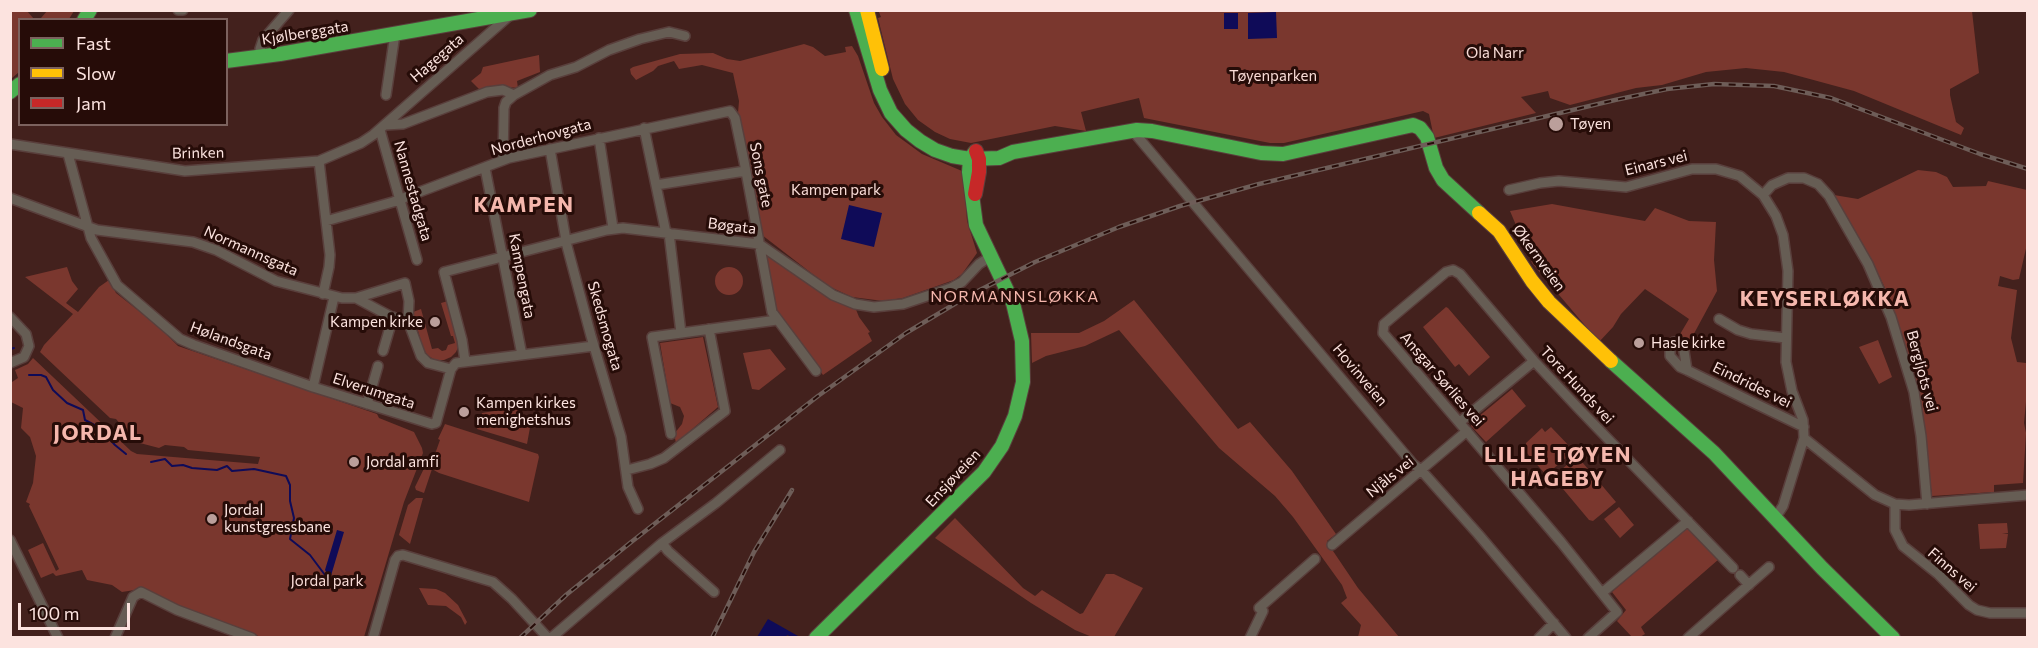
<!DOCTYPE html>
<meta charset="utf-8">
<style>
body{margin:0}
#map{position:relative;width:2038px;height:648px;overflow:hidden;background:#43211d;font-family:Commissioner,sans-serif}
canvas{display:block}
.frame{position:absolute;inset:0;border:12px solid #fce3df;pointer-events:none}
.legend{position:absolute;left:18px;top:18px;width:210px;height:108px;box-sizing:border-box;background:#260c08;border:2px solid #7c625e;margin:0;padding:8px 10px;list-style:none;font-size:18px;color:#fce3df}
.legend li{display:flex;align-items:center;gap:12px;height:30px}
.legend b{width:30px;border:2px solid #7c625e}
.scale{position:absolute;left:18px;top:603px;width:112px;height:27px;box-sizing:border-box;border:3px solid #fce3df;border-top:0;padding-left:8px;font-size:18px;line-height:21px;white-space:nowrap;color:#fce3df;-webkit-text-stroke:4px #260c08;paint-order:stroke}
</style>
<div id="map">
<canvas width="2038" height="648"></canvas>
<div class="frame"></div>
<ul class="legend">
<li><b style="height:8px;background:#4caf50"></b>Fast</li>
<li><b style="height:8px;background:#ffc107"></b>Slow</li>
<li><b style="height:8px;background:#c62828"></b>Jam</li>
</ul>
<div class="scale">100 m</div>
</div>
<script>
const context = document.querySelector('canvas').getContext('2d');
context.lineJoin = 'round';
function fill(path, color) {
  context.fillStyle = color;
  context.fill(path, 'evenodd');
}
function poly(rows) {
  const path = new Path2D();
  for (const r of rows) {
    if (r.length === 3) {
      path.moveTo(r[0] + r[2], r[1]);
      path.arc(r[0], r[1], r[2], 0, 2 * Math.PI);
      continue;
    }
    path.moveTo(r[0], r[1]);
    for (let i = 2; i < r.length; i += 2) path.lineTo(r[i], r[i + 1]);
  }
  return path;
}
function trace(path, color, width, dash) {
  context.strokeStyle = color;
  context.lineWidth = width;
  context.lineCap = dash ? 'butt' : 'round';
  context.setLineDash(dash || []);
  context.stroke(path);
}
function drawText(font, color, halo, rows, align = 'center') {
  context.font = font + ' Commissioner,sans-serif';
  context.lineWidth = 6;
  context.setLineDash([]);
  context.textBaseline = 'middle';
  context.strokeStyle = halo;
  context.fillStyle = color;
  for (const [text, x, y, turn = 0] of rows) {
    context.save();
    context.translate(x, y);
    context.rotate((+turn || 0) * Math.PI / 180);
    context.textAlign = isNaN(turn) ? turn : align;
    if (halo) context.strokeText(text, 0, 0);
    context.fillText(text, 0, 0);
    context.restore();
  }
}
fill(poly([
 [11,10,27,11,34,19,20,20,19,72,11,79],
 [878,10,1972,11,1979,73,1950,89,1950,95,1956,122,1964,128,1961,135,1854,91,1784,72,1746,68,1706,72,1662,85,1636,88,1570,105,1550,98,1548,91,1521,97,1536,113,1434,138,1429,114,1423,111,1284,143,1270,143,1144,118,1139,98,1081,112,1086,131,1055,126,971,143,950,139,935,132,918,120,905,104,893,79,878,18,881,17],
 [47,11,47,10,74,11,69,19,41,18],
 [804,44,813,47,825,56,846,52,845,47,852,46,858,56,874,103,882,117,896,135,922,154,962,171,964,178,967,221,977,253,962,274,954,280,903,298,883,301,852,297,828,286,762,235,738,113,739,101,733,73,702,65,679,69,674,61,658,66,653,71,636,80,631,74,630,69,633,67,680,54,713,53,727,59,740,61],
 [539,55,540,72,517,81,518,88,496,86,480,90,471,81,481,73,483,67],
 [1918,170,1936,172,1947,177,1953,187,1986,186,1988,181,2027,190,2027,244,2019,279,2013,280,2000,276,1998,286,2017,290,2011,338,2017,362,2026,363,2027,368,2027,391,2024,423,2026,433,2023,483,1994,485,1994,492,1932,496,1920,400,1908,354,1885,288,1864,246,1834,195,1858,199],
 [1552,204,1645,221,1655,208,1689,221,1716,222,1714,260,1717,291,1690,341,1679,336,1689,319,1645,289,1621,314,1613,327,1599,342,1532,263,1510,211],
 [769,254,855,307,859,317,870,332,868,333,872,341,823,375,775,309,765,256],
 [67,267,72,281,78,289,66,303,78,312,99,287,109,280,116,293,158,326,178,346,377,414,379,418,414,432,422,448,423,453,404,502,364,637,261,637,178,607,141,589,122,592,112,585,87,580,82,570,56,576,53,573,41,578,28,550,43,543,56,571,59,569,29,506,30,504,26,502,33,483,36,456,30,437,21,428,23,408,11,402,10,386,12,382,18,378,15,370,28,364,33,358,131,451,137,454,258,464,260,457,188,450,184,447,165,445,159,448,136,442,116,419,110,418,40,352,44,345,73,314,25,277],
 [729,281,14],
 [1134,300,1238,429,1250,422,1292,471,1336,534,1327,541,1333,551,1358,588,1399,637,1358,637,1361,625,1341,603,1347,598,1342,585,1293,517,1275,496,1219,448,1119,330,1085,346,1046,356,1032,363,1031,333,1079,333,1104,321],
 [448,301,459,345,456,352,451,357,444,360,435,360,427,355,422,346,413,312,421,309,432,349,438,348,442,351,446,350,448,345,455,343,453,336,451,336,441,303],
 [1446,307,1448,308,1490,357,1469,376,1459,364,1455,367,1423,327],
 [703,337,718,407,676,443,674,434,682,424,684,416,680,407,670,403,660,343],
 [1878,340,1892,377,1879,384,1859,347],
 [770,349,786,369,759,390,752,389,743,353],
 [1512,389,1526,406,1486,442,1471,426,1472,422],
 [519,407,522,415,531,422,527,444,477,429,482,413],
 [445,424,538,454,539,457,529,502,439,473,432,469,424,493,416,490,415,487,431,454,435,454,440,440,438,439],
 [1551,427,1574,451,1546,475,1526,452,1526,443,1542,428,1545,432],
 [1577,456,1616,502,1593,521,1589,520,1553,477],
 [416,498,423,498,410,544,399,535,408,505],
 [1619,507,1634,525,1620,538,1604,519],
 [955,518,1023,588,1035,596,1042,590,1080,614,1083,613,1106,574,1114,574,1143,588,1114,637,1092,637,1075,630,1031,603,935,538],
 [2007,523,2008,533,2002,534,2008,534,2006,548,1980,549,1978,524],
 [1687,527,1719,559,1641,627,1645,634,1640,637,1632,637,1617,621,1626,610,1612,592],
 [419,588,436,589,445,593,458,605,467,622,465,625,461,617,446,606,428,605]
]), '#7a372e');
fill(poly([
 [1276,12,1277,38,1248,39,1248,13],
 [1224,13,1238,13,1238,29,1224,29],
 [849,205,882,213,874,247,841,239],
 [337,530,344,532,330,579,325,570],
 [768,619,798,636,792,637,787,635,786,637,757,637]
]), '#0f0b58');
trace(poly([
 [10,349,14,348],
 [29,375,41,375,46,377,53,390,67,403,83,410,85,420,100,428,115,445,126,454],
 [151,462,165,459,172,466,183,465,192,468,217,470,227,466,232,471,254,469,286,476,290,485,290,501,294,518,290,539,310,555,328,579,330,574]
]), '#0f0b58', 2);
const street = poly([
 [178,10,183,10],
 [260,57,260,49,263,40,289,10],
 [386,95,395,34],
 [385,125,403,124,487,92,503,90,514,95],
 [644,128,666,233],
 [380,130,417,260],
 [1132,130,1413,464,1421,470,1478,534,1566,638],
 [599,138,613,228],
 [10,144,185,171,319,161,361,143,373,135,509,16],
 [550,149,567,246,591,336,621,437,628,487,638,509],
 [68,154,91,238,117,285,180,339,194,345,313,387,432,424,436,423,451,369,456,363,594,346],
 [503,160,504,108,506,102,514,95,550,75,576,67,609,50,640,39,669,32,685,36],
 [319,161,330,255,329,267,323,294],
 [485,168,522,355],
 [656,185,745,171],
 [1509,190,1540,183,1559,181,1626,187,1692,169,1716,169,1740,176,1763,195,1776,216,1783,235,1788,271,1786,362,1792,391,1803,420,1804,438,1875,495,1895,504,1909,505,2028,495],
 [1763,195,1772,185,1788,178,1804,178,1818,184,1829,196,1868,264,1891,317,1914,392,1921,436,1927,504],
 [10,198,97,230,193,242,216,250,276,281,342,298,356,298,401,322,408,321],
 [326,221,393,202,509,158,730,111,735,118,744,161,772,312,816,371],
 [669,233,681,333],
 [356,298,405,283,409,301,408,321,421,356,428,363,451,369],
 [10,317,26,334,29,346,24,357,10,363],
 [1719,319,1738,330,1751,334,1786,338],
 [383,351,393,317],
 [465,361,462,340,444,272,607,230,623,228,759,244,833,295,855,304,874,307,903,304,951,288,962,282,979,264,990,257],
 [1687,370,1683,345,1680,342,1674,342,1670,347,1670,356,1680,367,1687,370,1752,402,1804,427],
 [313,387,334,297],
 [367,404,378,366],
 [1460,422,1534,361],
 [671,434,652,337,777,320],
 [627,470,650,464,664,458,725,411,709,329],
 [1895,504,1895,530,1903,546,1938,574,1969,605,1977,610,1990,613,2028,613],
 [1775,518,1783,506,1804,438],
 [10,540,58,638],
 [662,543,668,551,714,592],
 [1332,545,1467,431],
 [1740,575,1749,585],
 [1603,592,1688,521],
 [1259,608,1315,559],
 [115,638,133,597,141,592,177,610,252,638],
 [373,638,395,560,398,556,403,555,493,582,512,599,548,638],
 [551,638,662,543,716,503,780,450],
 [1250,638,1263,611],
 [1539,638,1554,623],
 [1588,638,1617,612,1561,542,1383,333,1384,324,1446,272,1453,270,1460,274,1534,361,1579,409,1733,568],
 [1688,638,1769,567]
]);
const fast = poly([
 [856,10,880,90,891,113,906,130,920,141,935,150,952,156,970,159,999,158,1013,152,1137,130,1152,131,1261,153,1283,154,1413,125,1420,128,1427,137,1436,168,1443,180,1479,213],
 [84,20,90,10],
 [226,61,280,54,530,10],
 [10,92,20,84],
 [1611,361,1714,453,1822,568,1893,638],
 [816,638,984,472,1002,446,1015,416,1023,382,1022,341,1013,303,976,225,969,172,970,159,975,152]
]);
const slow = poly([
 [867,10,882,69],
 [1479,213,1499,231,1532,281,1549,302,1611,361]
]);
const jam = poly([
 [975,194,979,172,979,159,976,151]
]);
trace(street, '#593f3c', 12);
trace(fast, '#593f3c', 16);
trace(slow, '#593f3c', 16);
trace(jam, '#593f3c', 16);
trace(street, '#665d54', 9);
trace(fast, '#4caf50', 14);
trace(slow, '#ffc107', 14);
trace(jam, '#c62828', 14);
const rail = poly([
 [520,638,566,595,630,543,818,396,906,333,968,296,1035,262,1119,227,1180,206,1259,184,1615,100,1667,89,1714,84,1774,86,1831,98,1980,154,2028,169],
 [712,638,754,552,792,490]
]);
trace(rail, '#6e5d58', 4.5);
trace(rail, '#260c08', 2, [7]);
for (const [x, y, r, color] of [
 [1556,124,8,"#bb9f9b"],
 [435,322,6,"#bb9f9b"],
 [1639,343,6,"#bb9f9b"],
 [464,412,6,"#bb9f9b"],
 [354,462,6,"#bb9f9b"],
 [212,519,6,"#bb9f9b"]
]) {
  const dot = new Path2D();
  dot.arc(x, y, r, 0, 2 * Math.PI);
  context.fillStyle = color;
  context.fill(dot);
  trace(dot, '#260c08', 2);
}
drawText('15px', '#fce3df', '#260c08', [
 ["Kjølberggata",305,33,-9],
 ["Hagegata",437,58,-41],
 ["Norderhovgata",541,137,-15],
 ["Brinken",198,153,-1],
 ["Einars vei",1656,163,-14],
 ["Sons gate",761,175,79],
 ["Nannestadgata",413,191,74],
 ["Bøgata",732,226,7],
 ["Normannsgata",251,251,24],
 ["Økernveien",1539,258,54],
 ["Kampengata",522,276,79],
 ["Skedsmogata",605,326,74],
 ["Hølandsgata",231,341,20],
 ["Bergljots vei",1922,371,75],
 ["Hovinveien",1360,375,50],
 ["Ansgar Sørlies vei",1442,379,49],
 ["Tore Hunds vei",1577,385,47],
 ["Eindrides vei",1752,385,26],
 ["Elverumgata",374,391,18],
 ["Njåls vei",1390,477,-39],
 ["Ensjøveien",953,478,-47],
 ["Finns vei",1952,570,41]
]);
drawText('15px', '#f9dcd7', '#260c08', [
 ["Ola Narr",1495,53],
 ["Tøyenparken",1273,76],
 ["Kampen park",836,190],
 ["Jordal park",327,581]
]);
drawText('15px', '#fce3df', '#260c08', [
 ["Tøyen",1570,124],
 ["Kampen kirke",423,322,"right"],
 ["Hasle kirke",1651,343],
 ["Kampen kirkes",476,403],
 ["menighetshus",476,420],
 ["Jordal amfi",366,462],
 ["Jordal",224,510],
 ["kunstgressbane",224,527]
], 'left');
context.letterSpacing = '1.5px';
drawText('16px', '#f5b7ad', '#260c08', [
 ["NORMANNSLØKKA",1015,297]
]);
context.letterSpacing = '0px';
context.letterSpacing = '1.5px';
drawText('bold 21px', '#f5b7ad', '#260c08', [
 ["KAMPEN",524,205],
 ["KEYSERLØKKA",1825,299],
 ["JORDAL",98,433],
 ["LILLE TØYEN",1558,455],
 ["HAGEBY",1558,479]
]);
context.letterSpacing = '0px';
</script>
